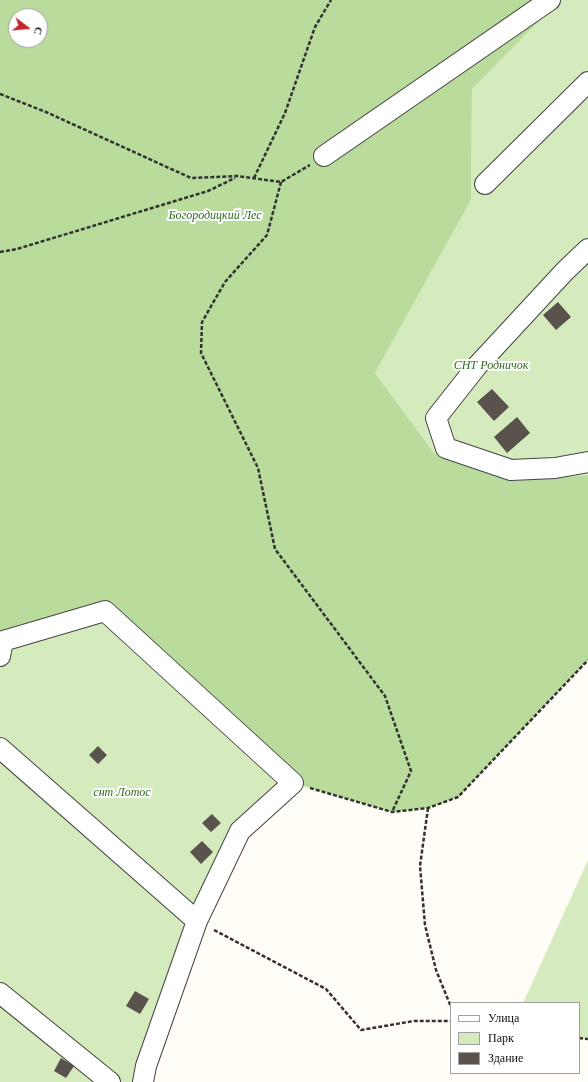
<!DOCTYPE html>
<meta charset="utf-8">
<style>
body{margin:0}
#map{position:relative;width:588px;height:1082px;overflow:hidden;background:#fffdf5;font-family:"Libre Baskerville",serif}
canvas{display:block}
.legend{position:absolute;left:450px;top:1002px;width:130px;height:72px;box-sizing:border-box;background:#fff;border:1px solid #a0a0a0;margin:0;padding:5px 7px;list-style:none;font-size:12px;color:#111}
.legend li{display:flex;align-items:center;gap:8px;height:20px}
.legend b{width:20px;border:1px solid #a0a0a0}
.north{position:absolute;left:8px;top:8px;width:40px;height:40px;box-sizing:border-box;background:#fff;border:1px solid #a0a0a0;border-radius:50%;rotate:106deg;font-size:11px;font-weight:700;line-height:16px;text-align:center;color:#111}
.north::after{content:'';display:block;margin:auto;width:14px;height:18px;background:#c4262e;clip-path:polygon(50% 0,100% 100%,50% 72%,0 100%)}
</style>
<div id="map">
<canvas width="588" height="1082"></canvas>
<ul class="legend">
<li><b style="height:5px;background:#fff"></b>Улица</li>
<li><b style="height:11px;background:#d5ebbd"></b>Парк</li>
<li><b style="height:11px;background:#5a524d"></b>Здание</li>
</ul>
<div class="north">С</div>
</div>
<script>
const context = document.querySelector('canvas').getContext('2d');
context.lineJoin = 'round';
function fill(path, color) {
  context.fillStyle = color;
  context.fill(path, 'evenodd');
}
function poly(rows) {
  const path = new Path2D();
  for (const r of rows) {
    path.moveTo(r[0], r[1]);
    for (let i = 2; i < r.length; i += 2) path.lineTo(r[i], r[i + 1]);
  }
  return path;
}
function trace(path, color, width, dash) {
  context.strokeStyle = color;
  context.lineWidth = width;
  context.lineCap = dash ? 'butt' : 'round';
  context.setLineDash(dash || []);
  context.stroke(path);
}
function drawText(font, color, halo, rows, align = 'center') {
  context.font = font + ' "Libre Baskerville",serif';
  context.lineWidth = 4;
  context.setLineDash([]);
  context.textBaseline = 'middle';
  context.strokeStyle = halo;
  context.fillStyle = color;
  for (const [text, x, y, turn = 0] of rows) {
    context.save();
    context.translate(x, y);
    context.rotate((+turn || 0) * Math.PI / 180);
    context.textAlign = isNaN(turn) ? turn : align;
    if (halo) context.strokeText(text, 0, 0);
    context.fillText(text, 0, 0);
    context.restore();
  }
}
fill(poly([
 [560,0,588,0,588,475,514,481,434,453,375,373,471,200,472,89],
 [105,611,293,783,240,831,143,1082,0,1082,0,656,3,641],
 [588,860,588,1039,579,1038,579,1003,523,1003]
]), '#d5ebbd');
fill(poly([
 [0,0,560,0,472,89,471,200,375,373,434,453,514,481,588,475,588,660,458,797,428,808,392,812,293,783,105,611,3,641,0,656],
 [16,16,40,16,40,40,16,40]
]), '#b9dc9c');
fill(poly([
 [558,302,571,317,556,330,543,315],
 [492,389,509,407,494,421,477,402],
 [517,417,530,433,507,453,494,437],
 [98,746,107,755,98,764,89,755],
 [212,814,221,823,211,832,202,823],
 [202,841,213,852,201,864,190,852],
 [135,991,149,999,140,1014,126,1006],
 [61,1058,74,1066,66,1078,54,1071]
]), '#5a524d');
const minor = poly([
 [324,156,550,0],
 [485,184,588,82],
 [588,249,565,271,477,366,436,418,446,448,511,470,555,468,588,462],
 [0,656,3,641,105,611,293,783,240,831,197,921,146,1066,143,1082],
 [0,748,197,921],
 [0,993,110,1082]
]);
trace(minor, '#444', 22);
trace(poly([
 [0,94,46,112,191,178,237,176,281,182,310,165],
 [254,178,285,113,315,27,331,0],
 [281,182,267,235,225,282,202,322,201,353,258,468,275,549,385,696,411,771,392,812],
 [0,252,17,249,208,191,235,178],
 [310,788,392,812,428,808,458,797,588,660],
 [428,808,420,866,425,925,436,970,451,1007],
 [214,930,326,989,361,1030,414,1021,451,1021],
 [579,1038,588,1039]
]), '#333', 2.5, [4, 2]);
trace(minor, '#fff', 20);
drawText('italic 12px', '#2f6b1f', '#fff', [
 ["Богородицкий Лес",215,216],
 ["СНТ Родничок",491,366],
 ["снт Лотос",122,793]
]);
</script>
